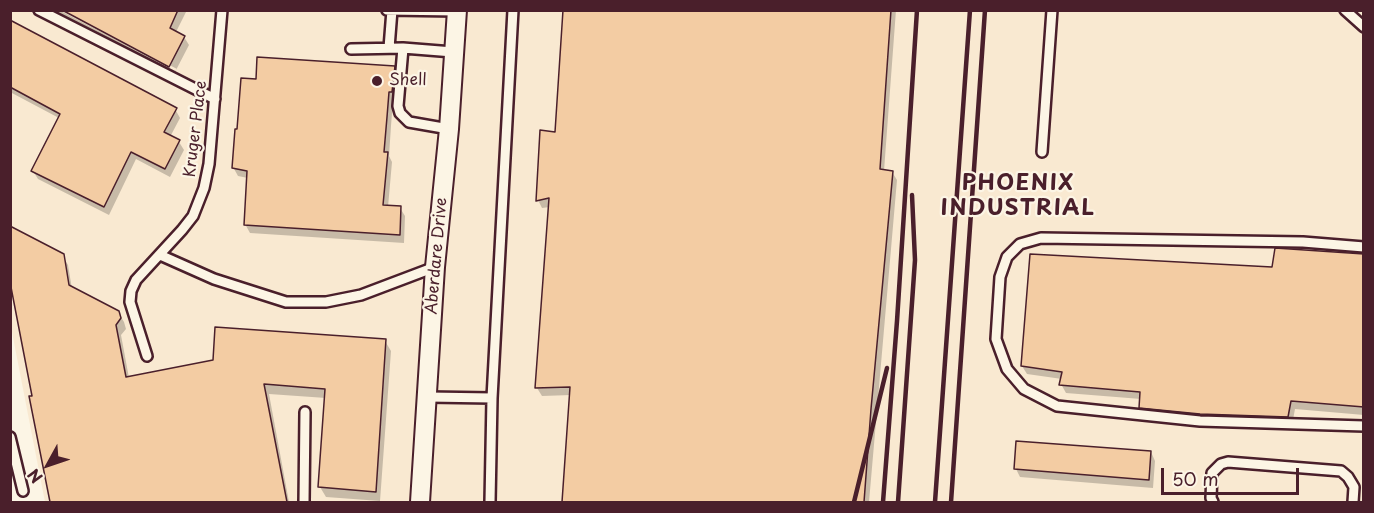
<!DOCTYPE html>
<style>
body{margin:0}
#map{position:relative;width:1374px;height:513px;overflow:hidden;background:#fcf5e5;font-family:"Playpen Sans",sans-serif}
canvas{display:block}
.frame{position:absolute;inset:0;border:12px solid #4a1f2b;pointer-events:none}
.north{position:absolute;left:18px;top:435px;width:60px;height:60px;-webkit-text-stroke:4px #fcf5e5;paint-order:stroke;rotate:230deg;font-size:16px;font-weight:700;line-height:24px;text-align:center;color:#4a1f2b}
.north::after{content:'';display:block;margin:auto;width:21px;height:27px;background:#4a1f2b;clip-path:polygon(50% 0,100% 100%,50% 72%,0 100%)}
.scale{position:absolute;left:1161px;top:468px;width:138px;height:27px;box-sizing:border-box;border:3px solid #4a1f2b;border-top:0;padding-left:8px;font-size:18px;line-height:21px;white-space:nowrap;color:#4a1f2b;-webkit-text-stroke:4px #fcf5e5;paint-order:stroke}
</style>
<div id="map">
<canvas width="1374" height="513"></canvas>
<div class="frame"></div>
<div class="north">N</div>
<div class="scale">50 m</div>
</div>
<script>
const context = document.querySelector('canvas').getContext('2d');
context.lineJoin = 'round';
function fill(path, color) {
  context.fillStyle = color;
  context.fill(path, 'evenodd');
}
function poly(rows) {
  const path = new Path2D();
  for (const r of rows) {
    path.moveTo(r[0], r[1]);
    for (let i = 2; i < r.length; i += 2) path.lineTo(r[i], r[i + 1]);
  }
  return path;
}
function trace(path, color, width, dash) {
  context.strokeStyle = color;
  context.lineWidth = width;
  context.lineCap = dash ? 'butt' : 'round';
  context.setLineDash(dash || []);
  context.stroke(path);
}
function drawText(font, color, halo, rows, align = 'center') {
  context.font = font + ' "Playpen Sans",sans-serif';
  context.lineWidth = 4.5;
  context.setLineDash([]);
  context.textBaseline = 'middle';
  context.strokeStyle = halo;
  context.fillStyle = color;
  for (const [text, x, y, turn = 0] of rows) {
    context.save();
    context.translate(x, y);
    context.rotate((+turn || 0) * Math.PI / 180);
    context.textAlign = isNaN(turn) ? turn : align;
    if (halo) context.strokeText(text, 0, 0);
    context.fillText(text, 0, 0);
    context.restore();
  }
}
fill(poly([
 [10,11,1363,11,1363,502,45,502,11,327]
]), '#f9e9d1');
fill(poly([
 [53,10,59,10,175,71,177,69,65,10,187,10,176,32,184,37,189,45,174,74],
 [565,10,896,10,884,171,892,172,897,180,869,502,564,502,571,395,542,396,537,388,550,207,542,208,538,200,556,133],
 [10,22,175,109,180,118,170,137,179,142,184,150,170,177,136,159,109,215,38,179,33,171,59,118,10,92],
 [394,67,399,76,396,100,393,100,391,126,389,156,392,162,388,207,400,208,405,216,404,243,250,233,245,224,248,178,238,176,233,167,239,131,258,80],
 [62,255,68,265,72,289,118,312,124,322,126,329,121,335,129,378,385,341,391,351,380,501,326,497,320,487,326,398,269,394,289,502,51,502,30,398,34,397],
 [1364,255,1364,415,1295,409,1292,425,1145,416,1140,407,1141,399,1066,393,1061,384,1062,379,1027,374,1022,366,1273,268],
 [1151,452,1155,461,1153,488,1020,477,1016,469]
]), '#0003');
const building = poly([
 [62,10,178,10,170,28,185,36,169,67,62,10],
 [563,10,891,10,880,169,893,171,871,409,864,502,562,502,570,387,535,388,549,198,536,201,540,130,555,132,563,10],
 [10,20,177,108,164,132,180,140,165,169,131,152,104,207,31,171,60,114,10,87,10,20],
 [257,57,395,66,392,92,389,92,387,117,384,152,388,152,383,205,401,206,400,235,244,225,247,171,232,168,235,129,237,129,241,78,256,79,257,57],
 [10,226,64,254,69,285,119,311,121,318,116,325,126,377,213,360,215,327,386,339,376,492,318,487,325,389,264,384,287,502,50,502,29,396,32,396,10,282,10,226],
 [1275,248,1364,254,1364,407,1291,401,1288,417,1200,414,1139,408,1140,392,1059,385,1062,372,1021,366,1030,254,1272,267,1275,248],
 [1016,441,1151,451,1149,480,1014,469,1016,441]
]);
fill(building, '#f3cca3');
trace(building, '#4a1f2b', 1.5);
const lane = poly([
 [39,10,215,99],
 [387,10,457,11],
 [1345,10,1364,27],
 [389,48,392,10],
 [351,49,403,48],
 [449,129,409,122,400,113,398,106,403,48,453,52],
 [1042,152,1052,10],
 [1364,247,1303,242,1041,238,1020,244,1007,257,1000,277,996,339,1007,369,1024,389,1057,406,1200,421,1364,426],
 [160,255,214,279,286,302,326,302,361,295,435,267],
 [147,356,130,302,131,291,136,280,182,230,193,216,204,188,209,164,222,10],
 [428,397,492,398],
 [10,437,23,491],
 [304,502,305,412],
 [490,502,492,398,513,10],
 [1213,502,1211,498,1212,473,1221,464,1228,462,1341,471,1348,477,1354,487,1353,502]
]);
const street = poly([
 [420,502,435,267,449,129,457,10]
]);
trace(lane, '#4a1f2b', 14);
trace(street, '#4a1f2b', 22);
trace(lane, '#fcf5e5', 9);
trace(street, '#fcf5e5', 18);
trace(poly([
 [854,502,887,368],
 [883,502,897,321,917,10],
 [898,502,915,260,912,195],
 [935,502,970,10],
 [951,502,985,10]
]), '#4a1f2b', 4.5);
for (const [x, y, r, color] of [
 [377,81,6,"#4a1f2b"]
]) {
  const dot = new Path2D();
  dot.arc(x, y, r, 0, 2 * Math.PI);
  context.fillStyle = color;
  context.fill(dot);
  trace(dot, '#fcf5e5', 2);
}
drawText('16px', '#4a1f2b', '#fcf5e5', [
 ["Shell",389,81]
], 'left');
drawText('16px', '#4a1f2b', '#fcf5e5', [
 ["Kruger Place",196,129,-83],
 ["Aberdare Drive",437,256,-85]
]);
context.letterSpacing = '1.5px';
drawText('bold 22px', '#4a1f2b', '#fcf5e5', [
 ["PHOENIX",1018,184],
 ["INDUSTRIAL",1018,209]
]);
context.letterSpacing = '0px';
</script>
